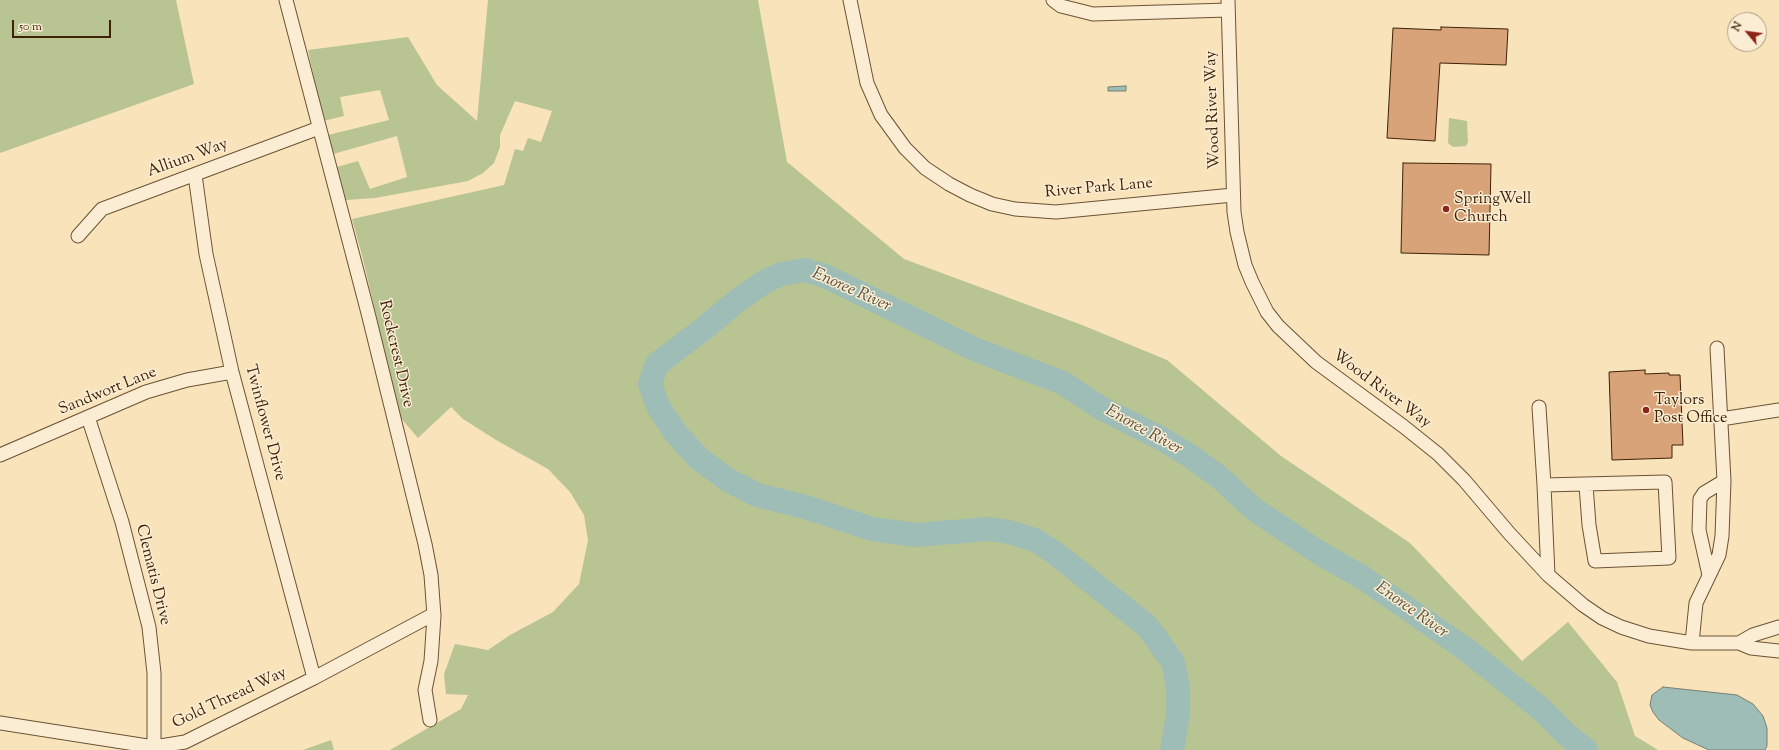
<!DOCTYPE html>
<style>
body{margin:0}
#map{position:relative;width:1779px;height:750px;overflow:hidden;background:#f8e3bb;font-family:"Sorts Mill Goudy",serif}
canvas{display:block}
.north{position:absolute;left:1727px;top:12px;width:40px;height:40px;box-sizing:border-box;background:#faedd3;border:1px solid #af9b81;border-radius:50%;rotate:299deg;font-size:11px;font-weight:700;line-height:16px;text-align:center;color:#3e2106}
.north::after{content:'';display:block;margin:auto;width:14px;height:18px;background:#8f2418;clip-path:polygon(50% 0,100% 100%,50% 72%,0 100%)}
.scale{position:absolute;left:12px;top:20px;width:99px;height:18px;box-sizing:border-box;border:2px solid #3e2106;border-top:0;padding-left:5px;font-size:12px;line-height:14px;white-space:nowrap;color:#3e2106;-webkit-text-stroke:3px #faedd3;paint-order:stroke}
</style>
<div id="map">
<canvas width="1779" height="750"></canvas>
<div class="north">N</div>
<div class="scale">50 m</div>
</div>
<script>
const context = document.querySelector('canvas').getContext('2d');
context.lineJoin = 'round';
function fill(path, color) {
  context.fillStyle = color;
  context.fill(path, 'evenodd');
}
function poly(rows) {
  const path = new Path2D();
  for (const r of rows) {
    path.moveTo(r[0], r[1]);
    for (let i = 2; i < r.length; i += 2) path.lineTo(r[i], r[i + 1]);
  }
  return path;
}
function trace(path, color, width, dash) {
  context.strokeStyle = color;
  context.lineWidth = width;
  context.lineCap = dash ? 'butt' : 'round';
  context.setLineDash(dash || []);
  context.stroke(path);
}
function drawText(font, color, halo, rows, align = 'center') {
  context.font = font + ' "Sorts Mill Goudy",serif';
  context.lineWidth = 3;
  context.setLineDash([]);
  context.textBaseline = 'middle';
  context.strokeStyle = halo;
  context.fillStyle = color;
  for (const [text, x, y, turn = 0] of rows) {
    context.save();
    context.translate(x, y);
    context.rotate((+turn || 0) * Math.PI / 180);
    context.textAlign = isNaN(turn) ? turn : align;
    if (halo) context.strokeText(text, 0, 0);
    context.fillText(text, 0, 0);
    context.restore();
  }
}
fill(poly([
 [0,0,176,0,194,84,0,153],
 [488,0,758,0,787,162,904,259,1082,325,1167,360,1281,456,1410,543,1522,661,1568,622,1617,682,1635,736,1658,750,390,750,461,709,468,695,446,694,444,674,455,644,488,650,510,635,553,612,579,584,588,540,584,515,570,492,548,469,496,440,463,419,451,407,418,438,400,417,362,255,352,219,504,185,515,149,523,151,528,138,541,142,552,111,515,101,500,135,500,147,494,163,483,173,468,181,375,198,346,200,337,167,358,161,370,189,407,177,397,136,333,154,328,135,389,120,380,90,340,97,344,116,323,121,308,50,408,37,437,85,477,121],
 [1449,118,1467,121,1468,142,1466,146,1453,147,1448,143],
 [331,740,334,750,303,750]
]), '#b9c493');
const water = poly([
 [1126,86,1126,91,1108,91,1108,87,1126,86],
 [1663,687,1737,695,1753,704,1763,716,1767,728,1767,746,1765,750,1709,750,1683,738,1659,720,1653,712,1650,705,1652,695,1663,687]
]);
fill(water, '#9ebdb6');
trace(water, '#787f70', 1);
trace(poly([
 [1172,750,1178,715,1178,687,1173,662,1147,626,1055,553,1035,540,1009,532,989,529,916,535,872,529,802,506,757,495,728,480,698,458,674,431,658,406,650,384,657,364,706,327,733,304,764,282,781,274,805,270,825,276,974,349,1063,383,1101,408,1164,440,1190,456,1219,477,1255,510,1318,552,1365,579,1464,648,1541,709,1566,734,1586,750]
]), '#9ebdb6', 24);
const building = poly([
 [1441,27,1508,29,1506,65,1440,63,1435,141,1387,138,1393,28,1441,30,1441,27],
 [1403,163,1491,164,1489,255,1401,253,1403,163],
 [1645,370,1645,374,1669,373,1669,375,1680,375,1683,445,1672,445,1672,458,1612,460,1609,372,1645,370]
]);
fill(building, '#d8a379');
trace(building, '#3e2106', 1);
const minor = poly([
 [286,0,368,313,425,544,431,575,434,616,431,661,425,690,430,720],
 [850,0,867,83,881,115,905,148,925,168,949,184,970,195,992,204,1015,209,1056,212,1233,195],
 [1053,0,1061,6,1093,14,1228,10],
 [1228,0,1234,212,1237,232,1245,265,1252,282,1267,312,1278,326,1316,362,1403,426,1438,454,1464,480,1509,533,1548,575,1583,605,1602,618,1621,627,1649,636,1692,643,1739,643,1751,648,1779,651],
 [195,175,206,254,232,372,314,678],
 [78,236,102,209,319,128],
 [1539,407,1544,485],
 [88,417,122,522,149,627,154,673,154,747],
 [1721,419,1779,410],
 [0,455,146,392,187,380,232,372],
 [1548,575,1544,485,1665,482,1669,558,1595,561,1589,525,1586,485],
 [1709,575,1699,530,1700,499,1704,493,1724,481],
 [1692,643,1696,603,1719,555,1722,536,1724,481,1717,348],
 [1739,643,1753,635,1779,627],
 [0,723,154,747,185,742,314,678,434,614]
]);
trace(minor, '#6c5233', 15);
trace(minor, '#faedd3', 13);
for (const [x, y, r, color] of [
 [1446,209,4,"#8f2418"],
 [1646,410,4,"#8f2418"]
]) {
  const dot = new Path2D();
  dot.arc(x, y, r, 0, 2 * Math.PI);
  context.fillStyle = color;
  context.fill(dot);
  trace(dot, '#faedd3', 1.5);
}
drawText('16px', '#3e2106', '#faedd3', [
 ["Wood River Way",1214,110,-92],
 ["Allium Way",188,159,-20],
 ["River Park Lane",1099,189,-5],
 ["Rockcrest Drive",395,354,77],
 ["Wood River Way",1381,390,37],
 ["Sandwort Lane",108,392,-22],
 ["Twinflower Drive",264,423,75],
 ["Clematis Drive",152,575,76],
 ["Gold Thread Way",230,699,-25]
]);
drawText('16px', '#3e2106', '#faedd3', [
 ["SpringWell",1454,200],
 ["Church",1454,218],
 ["Taylors",1654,401],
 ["Post Office",1654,419]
], 'left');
drawText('italic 17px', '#5b503b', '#faedd3', [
 ["Enoree River",851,291,24],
 ["Enoree River",1143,431,29],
 ["Enoree River",1411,611,35]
]);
</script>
